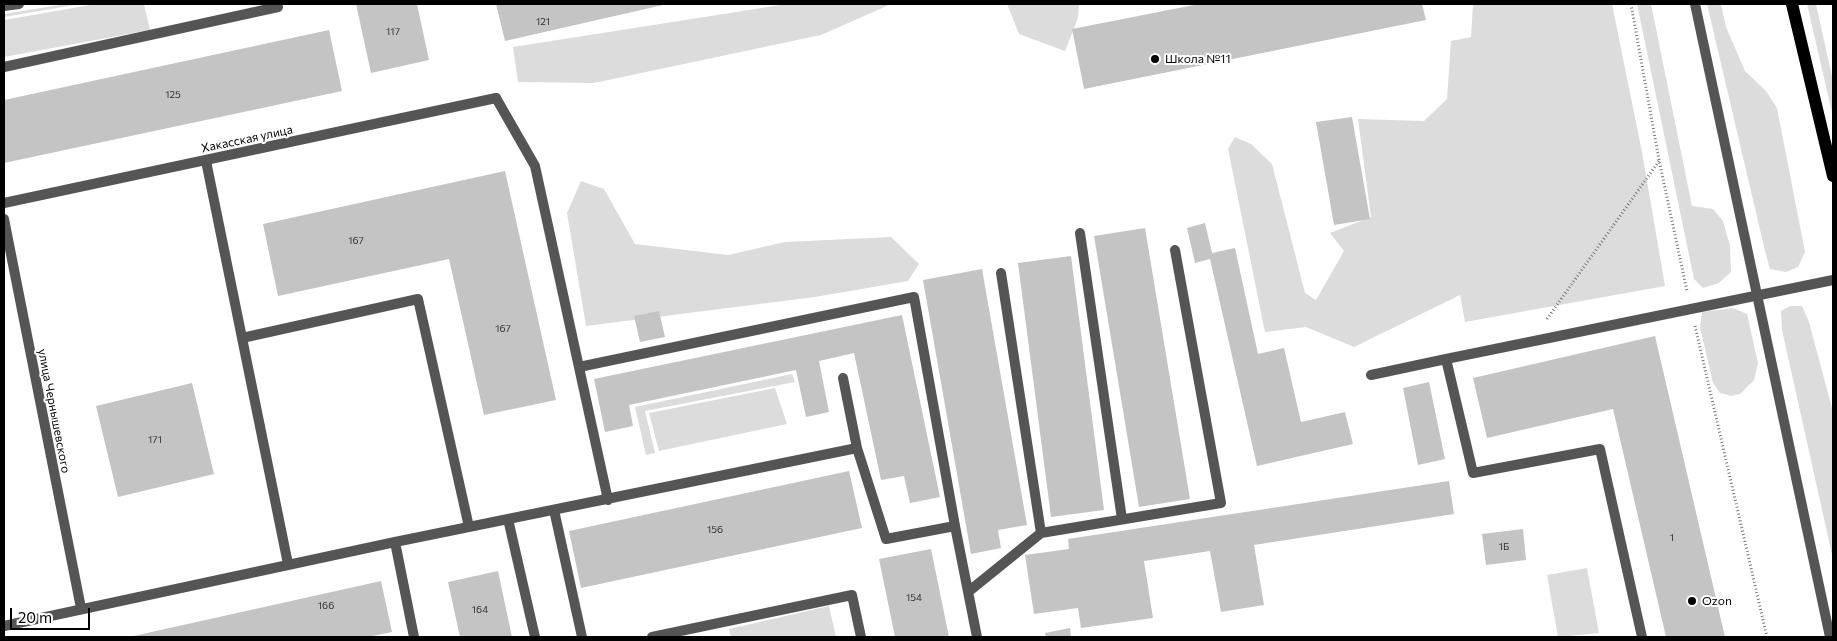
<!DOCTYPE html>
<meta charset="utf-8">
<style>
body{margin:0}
#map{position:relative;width:1837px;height:641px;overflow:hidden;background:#fff;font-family:Commissioner,sans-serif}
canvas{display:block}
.frame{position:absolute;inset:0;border:5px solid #000;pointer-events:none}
.scale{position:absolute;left:10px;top:608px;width:80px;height:22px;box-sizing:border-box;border:2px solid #000;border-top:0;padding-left:6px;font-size:15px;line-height:18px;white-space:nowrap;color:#000;-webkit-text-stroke:4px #fff;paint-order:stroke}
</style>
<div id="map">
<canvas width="1837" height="641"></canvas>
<div class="frame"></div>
<div class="scale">20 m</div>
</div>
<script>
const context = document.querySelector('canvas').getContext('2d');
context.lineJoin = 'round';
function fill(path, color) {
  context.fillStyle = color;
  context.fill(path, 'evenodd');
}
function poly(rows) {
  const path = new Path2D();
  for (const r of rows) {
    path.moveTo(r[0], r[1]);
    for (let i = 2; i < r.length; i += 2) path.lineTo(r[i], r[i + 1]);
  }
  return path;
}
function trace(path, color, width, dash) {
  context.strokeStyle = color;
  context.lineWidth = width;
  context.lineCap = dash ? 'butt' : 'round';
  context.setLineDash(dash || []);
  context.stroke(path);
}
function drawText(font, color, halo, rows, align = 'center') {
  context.font = font + ' Commissioner,sans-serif';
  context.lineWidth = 4;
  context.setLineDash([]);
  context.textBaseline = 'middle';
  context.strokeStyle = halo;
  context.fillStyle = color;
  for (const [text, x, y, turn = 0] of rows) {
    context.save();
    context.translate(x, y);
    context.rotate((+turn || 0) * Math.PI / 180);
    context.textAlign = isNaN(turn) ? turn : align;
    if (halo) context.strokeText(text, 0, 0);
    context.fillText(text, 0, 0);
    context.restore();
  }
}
fill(poly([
 [66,4,80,4,4,17,4,14],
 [96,4,144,4,150,30,4,57,4,20],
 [787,4,896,4,889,5,821,35,594,83,518,82,513,47],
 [1007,4,1079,4,1078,18,1065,51,1019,34],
 [1473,4,1612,4,1642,152,1665,286,1465,322,1460,295,1354,347,1306,327,1265,332,1228,149,1235,137,1251,144,1272,164,1305,293,1316,300,1344,251,1330,233,1371,217,1358,119,1424,121,1447,99,1451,41,1471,37],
 [1637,4,1651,4,1692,206,1713,209,1723,221,1730,246,1731,272,1719,283,1703,288,1694,279],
 [1707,4,1721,4,1726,27,1745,71,1766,91,1777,108,1805,252,1798,267,1786,272,1770,269,1765,251],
 [1807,4,1816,4,1833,81,1833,117],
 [581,181,604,189,635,244,728,255,785,242,891,237,919,264,908,281,815,297,586,326,567,213],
 [1790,306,1802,306,1809,322,1833,412,1833,559,1782,330,1781,311],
 [1733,308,1747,314,1758,363,1754,380,1740,394,1731,396,1720,393,1713,383,1700,327,1702,312],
 [792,374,795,382,645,411,655,453,646,455,635,407],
 [775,388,787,424,659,451,649,413],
 [1587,568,1599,633,1558,637,1547,575],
 [829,606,836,637,731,637,729,629]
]), '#dcdcdc');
fill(poly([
 [356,4,417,4,429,60,371,73],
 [496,4,663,4,663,5,505,41],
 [1199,4,1422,4,1426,20,1084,89,1072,29],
 [329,30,342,91,4,163,4,100],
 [1352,117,1370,219,1334,225,1316,122],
 [505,171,556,400,484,415,449,259,278,296,263,224],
 [1205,223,1212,253,1235,248,1258,354,1284,348,1301,422,1345,412,1353,444,1257,466,1210,259,1195,263,1187,228],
 [1145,228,1190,499,1139,507,1094,236],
 [1071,256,1104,510,1051,517,1018,263],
 [982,269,1027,525,998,530,1001,548,971,554,923,280],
 [659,311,665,337,640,342,634,316],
 [902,315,940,497,910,503,904,476,881,480,854,353,819,361,829,412,806,417,796,370,629,405,633,426,605,432,594,379],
 [1655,336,1725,637,1666,637,1613,409,1487,438,1473,378],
 [1429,382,1445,459,1418,465,1403,388],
 [192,383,214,474,118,497,96,406],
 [849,471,862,528,581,588,569,531],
 [1449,481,1454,514,1254,545,1264,605,1221,612,1210,551,1144,561,1153,618,1081,628,1078,608,1034,614,1025,555,1069,549,1068,539],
 [1523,529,1526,560,1486,565,1482,534],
 [931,549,949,637,895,637,879,559],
 [498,571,512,637,460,637,448,582],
 [381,581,392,632,368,637,129,637],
 [1070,628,1071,637,1046,637,1045,633]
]), '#c4c4c4');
trace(poly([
 [1631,4,1659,160,1687,291],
 [1547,319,1659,161],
 [1695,326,1767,637]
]), '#777', 3, [1, 2.5]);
trace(poly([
 [1695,4,1830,637],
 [4,6,19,4],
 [4,67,278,7,277,4],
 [496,98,535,166,608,500],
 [206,161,288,564],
 [4,219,81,608],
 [1080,233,1122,519],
 [1001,273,1041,533],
 [242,338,418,299,469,527],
 [579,367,914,297,955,526],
 [1371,375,1446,359],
 [843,378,857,448],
 [554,510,582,637],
 [508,519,535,637],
 [395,542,857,448,886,539,955,526,977,637],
 [968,592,1041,533,1221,503,1175,250],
 [4,626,395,542,414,637],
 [652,637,852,595,861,637],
 [1642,637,1600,449,1473,473,1446,359,1833,280]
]), '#555', 10);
trace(poly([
 [4,203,496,98]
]), '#555', 10);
trace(poly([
 [1792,4,1833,176]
]), '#000', 12);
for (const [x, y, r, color] of [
 [1155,59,5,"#000"],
 [1692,601,5,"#000"]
]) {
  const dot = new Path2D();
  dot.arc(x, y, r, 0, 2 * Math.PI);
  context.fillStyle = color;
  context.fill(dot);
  trace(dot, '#fff', 2);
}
drawText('10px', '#313131', null, [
 ["121",543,22],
 ["117",393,32],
 ["125",173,95],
 ["167",356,241],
 ["167",503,329],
 ["171",155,440],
 ["156",715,530],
 ["1",1672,538],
 ["1Б",1504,547],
 ["154",914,598],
 ["166",326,606],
 ["164",480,610]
]);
drawText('12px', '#000', '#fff', [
 ["Школа №11",1165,59],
 ["Ozon",1702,601]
], 'left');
drawText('12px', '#000', '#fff', [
 ["Хакасская улица",247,139,-12],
 ["улица Чернышевского",54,411,79]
]);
</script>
